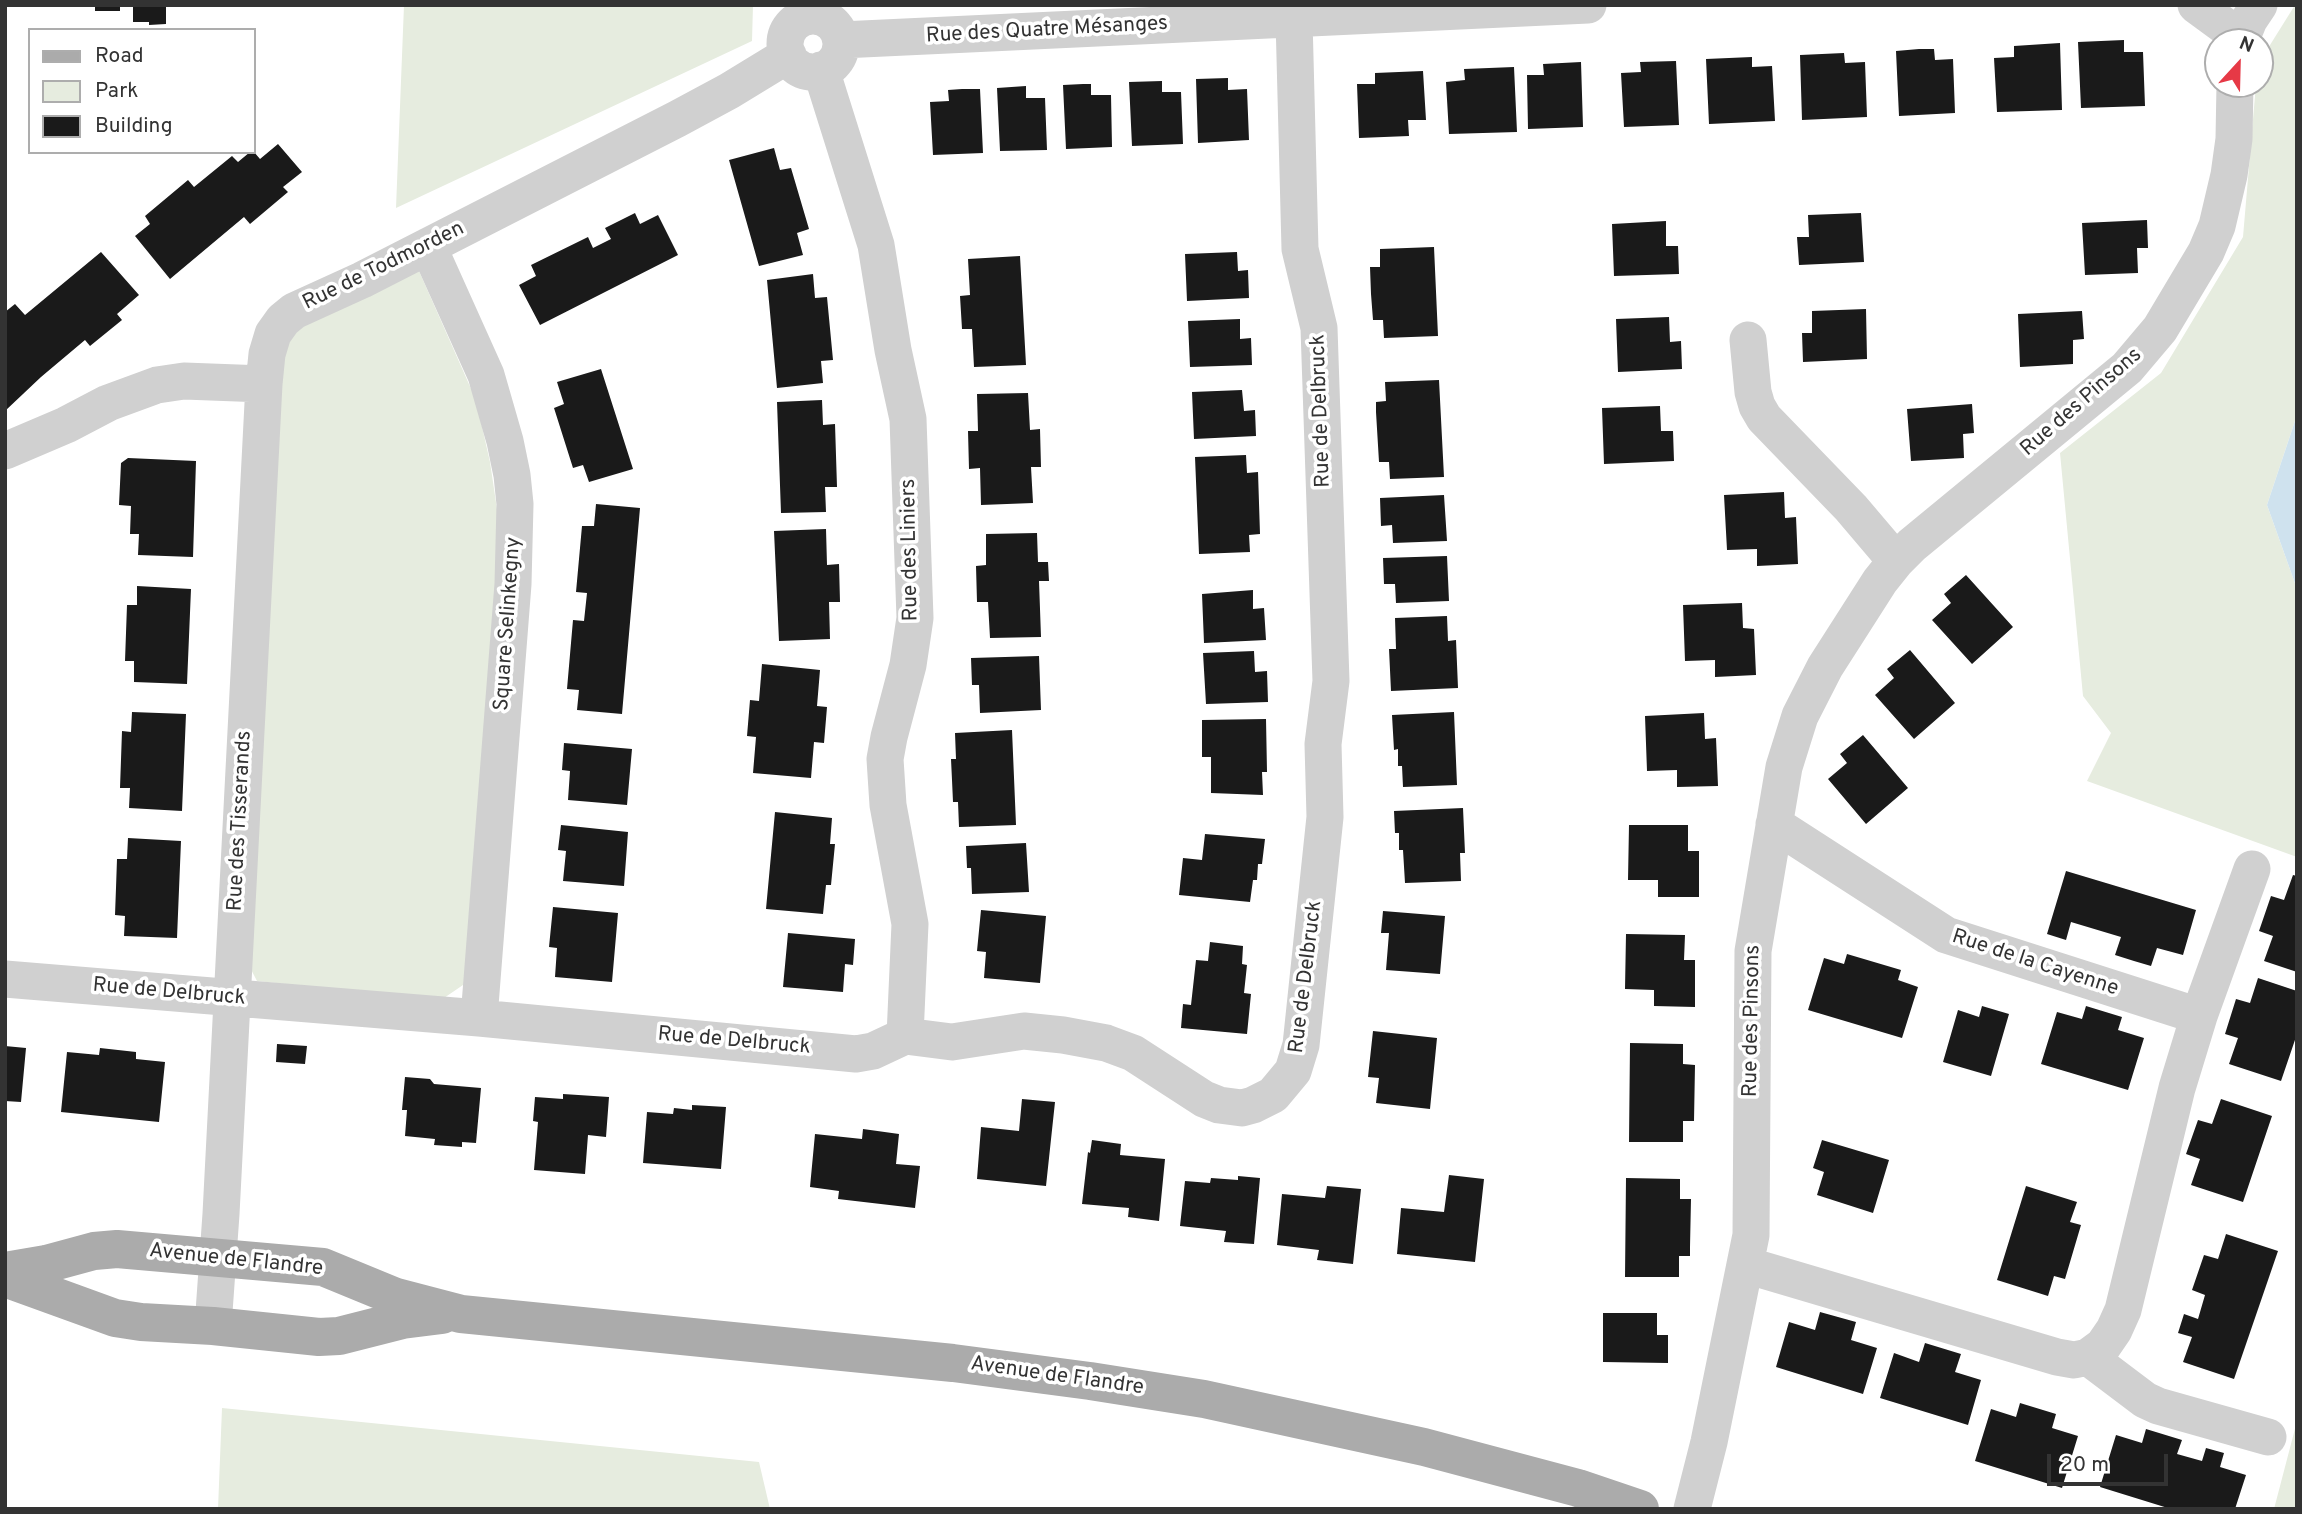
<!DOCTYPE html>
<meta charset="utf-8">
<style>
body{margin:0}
#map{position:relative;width:2302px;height:1514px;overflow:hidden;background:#fff;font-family:Overpass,sans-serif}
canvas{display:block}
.frame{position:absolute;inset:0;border:7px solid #333;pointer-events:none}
.legend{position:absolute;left:28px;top:28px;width:228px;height:126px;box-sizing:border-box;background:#fff;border:2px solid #adadad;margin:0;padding:9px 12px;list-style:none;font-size:21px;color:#333}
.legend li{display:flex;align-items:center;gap:14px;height:35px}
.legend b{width:35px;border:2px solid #adadad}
.north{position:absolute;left:2204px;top:28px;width:70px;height:70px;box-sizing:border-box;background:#fff;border:2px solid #adadad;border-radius:50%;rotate:22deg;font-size:19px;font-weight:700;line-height:28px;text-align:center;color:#333}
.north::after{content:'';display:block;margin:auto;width:24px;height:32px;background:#e63946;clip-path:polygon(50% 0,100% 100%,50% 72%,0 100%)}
.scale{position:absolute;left:2047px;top:1454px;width:121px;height:32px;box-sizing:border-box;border:4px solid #333;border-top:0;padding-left:9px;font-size:21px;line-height:24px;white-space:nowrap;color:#333;-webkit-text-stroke:5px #fff;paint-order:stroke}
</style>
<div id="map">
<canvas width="2302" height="1514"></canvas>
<div class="frame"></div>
<ul class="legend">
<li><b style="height:9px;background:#ababab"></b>Road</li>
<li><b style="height:19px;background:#e6ecdf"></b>Park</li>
<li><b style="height:19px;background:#1a1a1a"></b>Building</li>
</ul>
<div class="north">N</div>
<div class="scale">20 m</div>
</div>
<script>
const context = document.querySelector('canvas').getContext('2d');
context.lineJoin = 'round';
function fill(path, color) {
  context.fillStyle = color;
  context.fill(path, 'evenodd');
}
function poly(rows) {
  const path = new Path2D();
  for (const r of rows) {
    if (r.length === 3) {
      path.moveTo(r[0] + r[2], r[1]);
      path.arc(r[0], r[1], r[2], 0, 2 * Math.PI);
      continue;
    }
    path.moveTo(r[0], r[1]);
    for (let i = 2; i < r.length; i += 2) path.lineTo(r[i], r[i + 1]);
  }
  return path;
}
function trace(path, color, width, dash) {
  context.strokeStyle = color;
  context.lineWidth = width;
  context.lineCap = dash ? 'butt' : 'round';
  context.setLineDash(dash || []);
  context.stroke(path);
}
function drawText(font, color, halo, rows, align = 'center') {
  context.font = font + ' Overpass,sans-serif';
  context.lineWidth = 7;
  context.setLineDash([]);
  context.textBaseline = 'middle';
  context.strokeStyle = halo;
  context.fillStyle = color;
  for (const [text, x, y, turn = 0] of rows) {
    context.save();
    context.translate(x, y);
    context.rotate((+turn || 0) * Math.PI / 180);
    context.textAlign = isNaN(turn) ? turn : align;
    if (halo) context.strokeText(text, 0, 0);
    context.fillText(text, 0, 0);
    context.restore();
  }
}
fill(poly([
 [404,5,753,5,752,41,396,208],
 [2295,5,2297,5,2297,415,2267,505,2297,589,2297,857,2087,781,2111,733,2083,696,2060,453,2161,373,2243,237,2256,84,2260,84,2260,61],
 [419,271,476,400,490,462,497,509,501,577,466,983,441,1000,257,981,243,954,280,358,296,327],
 [222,1408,759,1462,770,1509,218,1509],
 [2297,1421,2297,1509,2274,1509]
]), '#e6ecdf');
fill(poly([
 [2297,415,2297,589,2267,505]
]), '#cfe2ee');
fill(poly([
 [95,5,120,5,120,11,95,11],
 [133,5,166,5,166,24,149,25,149,22,133,22],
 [2124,40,2124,52,2143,52,2145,106,2081,108,2078,42],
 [2060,43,2062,110,1997,112,1994,58,2014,57,2014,46],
 [1919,49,1934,49,1935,60,1953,59,1955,113,1899,116,1896,51],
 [1844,53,1845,63,1865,62,1867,117,1802,120,1800,55],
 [1752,57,1752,67,1772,66,1775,121,1709,124,1706,59],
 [1676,61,1679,125,1624,127,1621,73,1641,72,1640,62],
 [1581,62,1583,127,1528,129,1527,75,1544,75,1543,64],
 [1514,67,1517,132,1449,134,1446,82,1465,80,1464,69],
 [1423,71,1426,120,1408,120,1409,136,1359,138,1357,84,1375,84,1375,73],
 [1228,78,1228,90,1247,89,1249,140,1198,143,1196,79],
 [1162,81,1162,92,1181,92,1183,144,1132,146,1129,82],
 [1083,84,1091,84,1091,95,1111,95,1112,147,1066,149,1063,85],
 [1026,86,1026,98,1045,98,1047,150,1000,151,997,88],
 [962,89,980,89,983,153,933,155,930,102,949,101,948,90],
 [278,144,302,172,283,187,288,192,250,224,244,217,170,279,135,236,150,224,145,216,188,180,194,187,232,156,238,162,250,152,254,152,260,159],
 [774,148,780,170,791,168,809,229,797,233,803,255,759,266,729,160],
 [635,213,640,224,658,215,678,255,540,325,519,285,536,276,531,265,588,237,593,248,611,239,605,228],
 [1861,213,1864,262,1799,265,1797,237,1809,237,1808,215],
 [2147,220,2148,248,2137,248,2138,273,2085,275,2082,223],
 [1666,221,1666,246,1678,246,1679,274,1614,276,1612,224],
 [1434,247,1438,336,1384,338,1383,320,1373,320,1371,294,1370,267,1380,267,1380,249],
 [101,252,139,295,117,314,122,320,90,346,85,340,41,377,5,411,5,312,15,304,25,315],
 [1237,252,1238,271,1248,270,1249,298,1187,301,1185,254],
 [1020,256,1026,365,974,367,972,329,962,329,960,296,970,295,968,259],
 [813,274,815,298,827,297,833,360,821,361,823,383,777,388,767,280],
 [1866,309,1867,359,1803,362,1802,333,1812,333,1812,311],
 [2082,311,2084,339,2073,340,2073,364,2020,367,2018,314],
 [1669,317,1670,342,1681,341,1682,369,1618,372,1616,319],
 [1240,319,1240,339,1251,338,1252,365,1190,367,1188,321],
 [601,369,633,469,589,482,583,465,573,468,554,408,564,404,557,382],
 [1439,380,1444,477,1390,479,1389,462,1379,462,1376,412,1376,402,1386,401,1385,382],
 [1242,390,1244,411,1255,410,1256,436,1194,439,1192,392],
 [1028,393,1030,430,1040,429,1041,467,1031,467,1033,503,981,505,980,468,969,469,968,431,978,431,977,394],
 [822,400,823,425,835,424,837,487,825,487,826,512,781,513,777,402],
 [1972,404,1974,433,1963,434,1964,458,1911,461,1907,409],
 [1660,406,1661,431,1673,431,1674,461,1604,464,1602,408],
 [1246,455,1247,473,1258,472,1260,534,1249,535,1250,552,1199,554,1195,457],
 [128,458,196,461,193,557,138,555,139,534,130,534,131,506,119,505,121,463],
 [1784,492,1785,518,1796,517,1798,564,1757,566,1757,549,1727,550,1724,495],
 [1444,495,1447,541,1393,543,1392,525,1381,526,1380,498],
 [596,504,640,508,622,714,577,710,579,690,567,689,573,620,584,621,587,593,576,592,582,526,594,526],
 [826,529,827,565,839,564,840,602,829,602,830,639,779,641,774,531],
 [1037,533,1038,562,1048,562,1049,581,1039,581,1041,637,990,638,988,602,977,602,976,566,986,565,986,534],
 [1447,556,1449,601,1396,603,1395,584,1384,584,1383,558],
 [1966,575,2013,627,1972,664,1932,620,1951,603,1944,594],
 [137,586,191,589,187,684,134,682,134,661,125,661,127,605,137,605],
 [1253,590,1253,609,1264,608,1266,640,1204,643,1202,594],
 [1742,603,1743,628,1754,629,1756,675,1715,677,1715,660,1685,661,1683,605],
 [1447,616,1448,641,1456,640,1458,688,1391,691,1389,649,1396,649,1395,618],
 [1910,650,1955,703,1914,739,1875,695,1894,678,1887,669],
 [1254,651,1255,672,1267,671,1268,702,1206,704,1203,653],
 [1039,656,1041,710,980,713,979,685,972,685,971,658],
 [762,664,820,670,817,706,827,707,824,743,814,742,811,778,753,773,756,737,747,736,750,700,759,701],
 [132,712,186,714,182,811,129,808,130,788,120,788,122,731,131,732],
 [1454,712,1457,785,1403,787,1402,766,1398,766,1398,749,1394,750,1392,715],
 [1704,713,1705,739,1716,738,1718,786,1677,787,1677,770,1647,771,1645,716],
 [1266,719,1267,772,1262,772,1263,795,1211,793,1211,757,1202,757,1202,720],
 [1012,730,1016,825,959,827,958,802,953,802,952,780,951,759,956,759,955,733],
 [1863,735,1908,788,1866,824,1828,779,1847,763,1840,754],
 [564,743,632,749,627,805,568,800,570,771,562,770],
 [1463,808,1465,853,1460,853,1461,881,1405,883,1403,850,1399,850,1399,833,1395,833,1394,811],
 [775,812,832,818,830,844,835,844,831,885,826,885,823,914,766,909],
 [561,825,628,832,624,886,563,881,566,851,558,850],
 [1629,825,1688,825,1688,851,1699,851,1699,897,1658,897,1658,880,1628,880],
 [1205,834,1265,839,1262,864,1258,864,1257,880,1253,880,1250,902,1179,895,1183,858,1202,860],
 [128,838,181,841,177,938,124,936,125,916,115,915,116,888,117,859,127,859],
 [1026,843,1029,892,972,894,971,868,967,868,966,846],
 [2066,871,2196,910,2183,955,2157,948,2151,966,2134,961,2115,955,2121,937,2071,922,2066,940,2047,934],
 [2293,875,2297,876,2297,972,2264,961,2273,936,2259,931,2271,896,2284,900],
 [553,907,618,913,612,982,555,977,557,948,549,947],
 [981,910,1046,916,1040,983,984,978,986,952,977,951],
 [1383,911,1445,916,1440,974,1386,970,1389,933,1381,933],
 [788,933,855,939,853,965,845,964,843,992,783,987],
 [1626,934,1685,935,1684,960,1695,960,1695,1007,1654,1006,1654,990,1625,989],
 [1210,942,1243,946,1242,964,1247,965,1244,993,1251,994,1247,1034,1181,1028,1183,1004,1191,1005,1196,960,1208,961],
 [1847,954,1901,970,1898,980,1918,987,1902,1038,1808,1010,1824,958,1844,964],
 [2258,978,2297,991,2297,1034,2281,1081,2229,1064,2238,1038,2225,1034,2236,999,2250,1003],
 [1982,1006,2009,1014,1991,1076,1943,1062,1958,1010,1979,1017],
 [2086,1006,2122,1017,2118,1030,2144,1038,2128,1090,2041,1064,2057,1012,2082,1019],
 [1373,1031,1437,1038,1430,1109,1376,1103,1379,1078,1368,1077],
 [1630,1043,1683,1044,1683,1064,1695,1065,1694,1121,1683,1121,1683,1142,1629,1142],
 [277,1044,307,1046,305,1064,276,1062],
 [5,1046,26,1048,21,1102,5,1101],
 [100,1048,136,1052,136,1059,165,1062,159,1122,61,1112,67,1052,99,1055],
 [405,1077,430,1079,434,1084,481,1088,476,1143,462,1142,462,1147,434,1145,435,1139,405,1136,407,1110,402,1110],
 [563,1094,609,1097,606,1137,588,1135,585,1174,534,1170,538,1122,533,1121,535,1097,563,1099],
 [1022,1099,1055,1102,1046,1186,977,1179,981,1127,1019,1131],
 [2221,1099,2272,1116,2243,1202,2191,1185,2200,1159,2186,1154,2198,1120,2212,1124],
 [692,1105,726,1107,721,1169,643,1163,647,1112,673,1114,674,1108,692,1110],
 [863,1129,899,1134,896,1164,920,1166,915,1208,838,1199,839,1191,810,1187,815,1134,862,1139],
 [1092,1140,1121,1144,1120,1155,1165,1159,1159,1221,1128,1217,1129,1208,1082,1204,1088,1152,1090,1153],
 [1822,1140,1889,1160,1873,1213,1817,1195,1824,1172,1813,1168],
 [1449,1175,1484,1179,1475,1262,1397,1254,1401,1208,1444,1212],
 [1238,1176,1260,1178,1254,1244,1224,1242,1226,1231,1180,1226,1185,1181,1210,1183,1211,1178,1238,1180],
 [1626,1178,1680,1179,1680,1199,1691,1199,1690,1247,1690,1256,1679,1256,1679,1277,1625,1277],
 [1327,1186,1361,1189,1353,1264,1317,1260,1319,1250,1277,1245,1282,1194,1325,1198],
 [2026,1186,2077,1202,2070,1222,2081,1225,2065,1279,2054,1276,2048,1296,1997,1280],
 [2226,1234,2278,1251,2234,1379,2183,1362,2192,1337,2178,1333,2184,1314,2198,1319,2205,1295,2192,1290,2204,1255,2218,1259],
 [1820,1312,1856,1322,1851,1340,1877,1348,1863,1394,1776,1367,1789,1322,1815,1330],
 [1603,1313,1657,1313,1657,1335,1668,1335,1668,1363,1603,1362],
 [1925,1343,1961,1354,1955,1372,1981,1380,1968,1425,1880,1398,1894,1353,1919,1362],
 [2020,1403,2056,1414,2052,1428,2078,1436,2062,1488,1975,1461,1991,1409,2016,1417],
 [2146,1429,2182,1440,2177,1454,2202,1461,2206,1448,2224,1453,2220,1467,2246,1475,2235,1509,2171,1509,2100,1487,2116,1435,2142,1443]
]), '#1a1a1a');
trace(poly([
 [2196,5,2241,38],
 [813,44,28],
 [841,40,1588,5],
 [2240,42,2249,20,2259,5],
 [821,70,876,245,893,350,908,419,915,618,908,665,889,737,885,759,888,805,910,924,905,1036],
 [428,246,486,375,505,441,512,475,515,504,513,584,479,1018],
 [1748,340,1753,392,1757,406,1764,418,1851,508,1896,561],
 [5,451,66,425,108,403,157,385,184,381,264,384,267,354,273,334,283,320,294,311,362,280,677,119,729,91,788,55],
 [1774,824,1946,935,2199,1016],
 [5,979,479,1018,856,1054,873,1051,905,1036,952,1042,1024,1031,1063,1035,1106,1043,1133,1053,1204,1099,1219,1105,1242,1108,1253,1105,1273,1095,1293,1071,1301,1045,1325,817,1323,744,1331,681,1319,328,1300,249,1294,19],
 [1746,1265,2057,1357,2074,1360,2088,1357,2145,1400,2158,1406,2268,1437],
 [213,1326,221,1214,264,384],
 [2088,1357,2103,1346,2114,1330,2123,1310,2177,1088,2199,1016,2252,869],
 [1692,1509,1709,1442,1751,1235,1753,951,1784,767,1800,716,1825,667,1880,581,1896,561,1912,545,2127,368,2160,329,2206,252,2217,226,2229,175,2234,139,2235,84]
]), '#d0d0d0', 37);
trace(poly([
 [5,1271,46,1264,94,1251,117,1249,323,1267,396,1297,461,1314,953,1363,1090,1381,1204,1399,1424,1447,1578,1488,1640,1509],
 [5,1278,115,1318,141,1322,213,1326,319,1337,339,1336,402,1320,442,1315]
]), '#ababab', 38);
drawText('21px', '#333', '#fff', [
 ["Rue des Quatre Mésanges",1047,31,-3],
 ["Rue de Todmorden",384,267,-26],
 ["Rue des Pinsons",2082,403,-41],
 ["Rue de Delbruck",1322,411,-92],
 ["Rue des Liniers",911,550,-91],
 ["Square Selinkegny",509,624,-86],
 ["Rue des Tisserands",241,821,-87],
 ["Rue de la Cayenne",2035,964,18],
 ["Rue de Delbruck",1307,977,-83],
 ["Rue de Delbruck",169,993,5],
 ["Rue des Pinsons",1753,1021,-89],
 ["Rue de Delbruck",734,1042,5],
 ["Avenue de Flandre",236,1261,6],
 ["Avenue de Flandre",1057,1377,8]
]);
</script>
